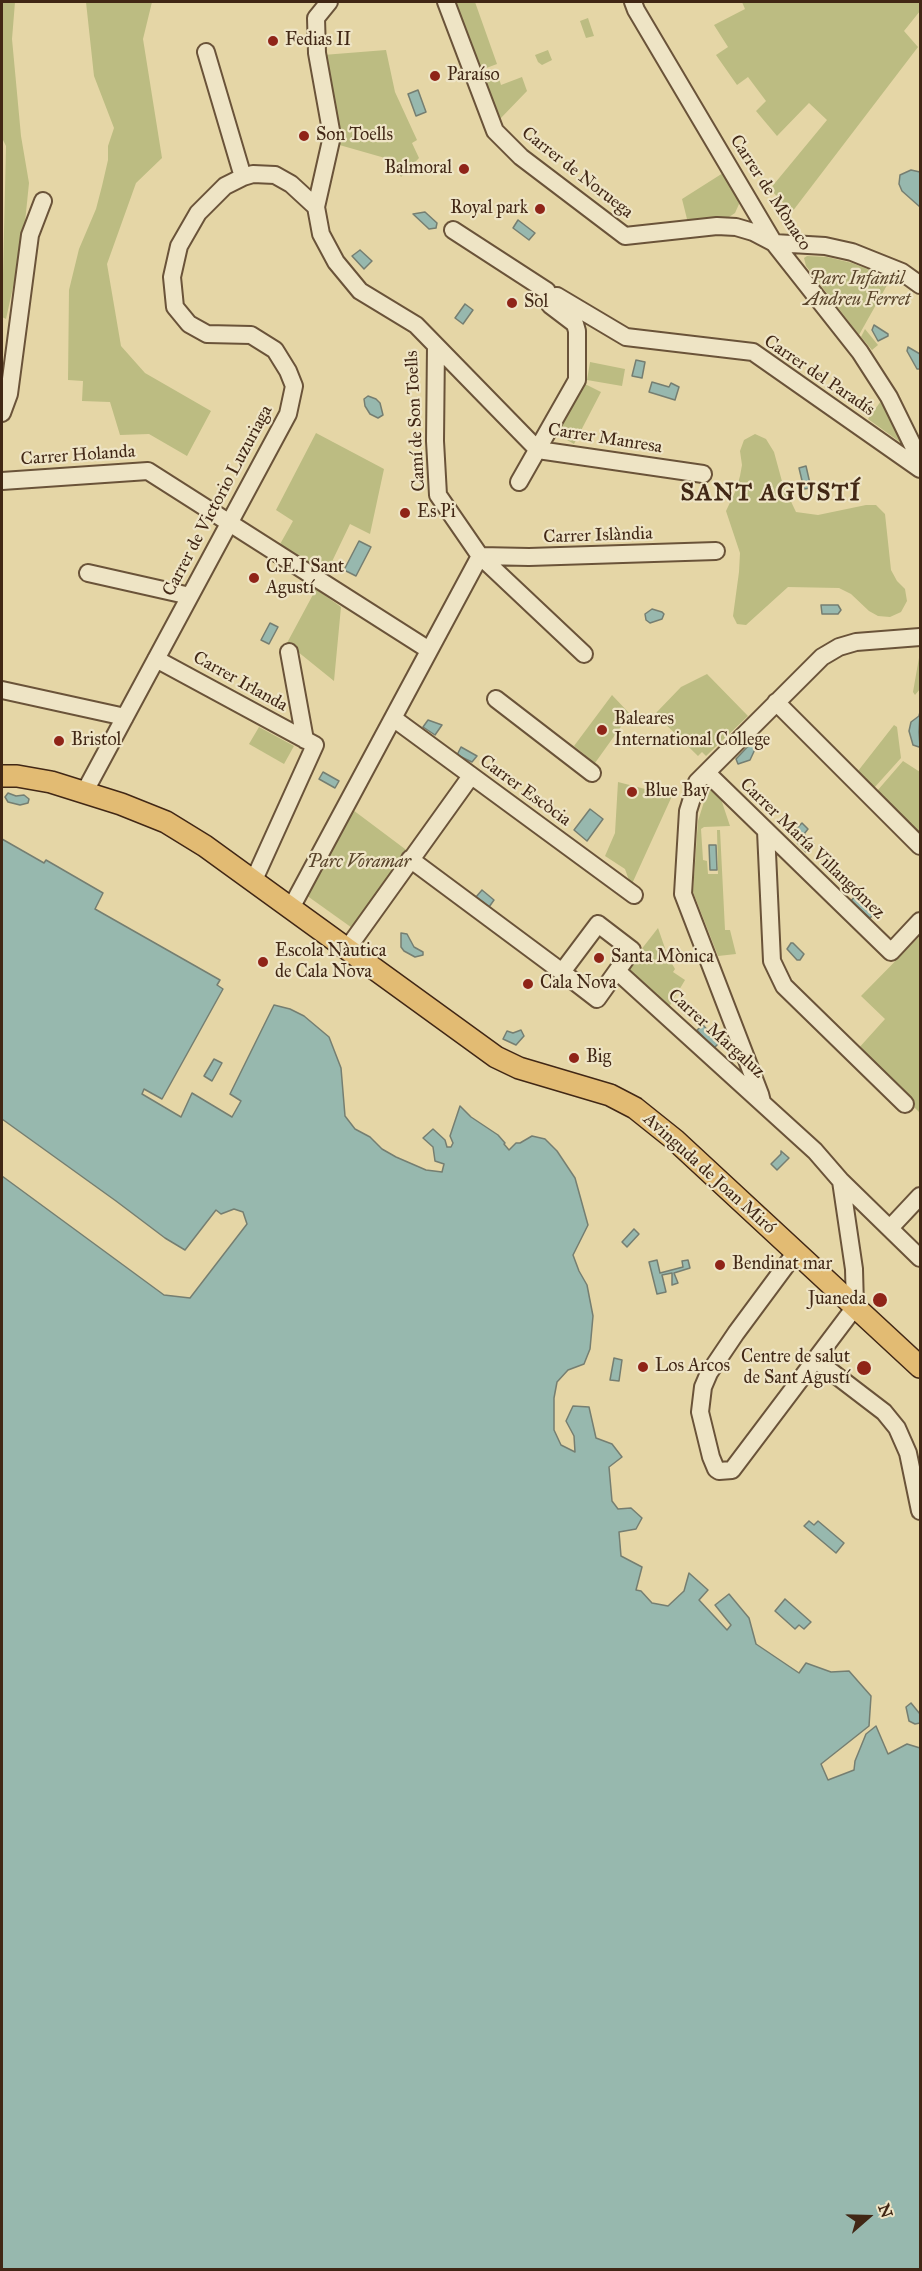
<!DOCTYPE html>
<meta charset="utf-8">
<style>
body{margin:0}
#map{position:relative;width:922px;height:2271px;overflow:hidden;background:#e5d6a6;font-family:"IM FELL Great Primer",serif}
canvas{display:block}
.frame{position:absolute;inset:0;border:3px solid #412715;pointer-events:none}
.north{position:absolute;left:838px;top:2187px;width:60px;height:60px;-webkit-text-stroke:4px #eee4c5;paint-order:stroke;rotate:70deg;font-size:16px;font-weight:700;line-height:24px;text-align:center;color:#412715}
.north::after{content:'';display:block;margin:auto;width:21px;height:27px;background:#412715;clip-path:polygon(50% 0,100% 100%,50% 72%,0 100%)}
</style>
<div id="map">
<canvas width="922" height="2271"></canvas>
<div class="frame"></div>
<div class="north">N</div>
</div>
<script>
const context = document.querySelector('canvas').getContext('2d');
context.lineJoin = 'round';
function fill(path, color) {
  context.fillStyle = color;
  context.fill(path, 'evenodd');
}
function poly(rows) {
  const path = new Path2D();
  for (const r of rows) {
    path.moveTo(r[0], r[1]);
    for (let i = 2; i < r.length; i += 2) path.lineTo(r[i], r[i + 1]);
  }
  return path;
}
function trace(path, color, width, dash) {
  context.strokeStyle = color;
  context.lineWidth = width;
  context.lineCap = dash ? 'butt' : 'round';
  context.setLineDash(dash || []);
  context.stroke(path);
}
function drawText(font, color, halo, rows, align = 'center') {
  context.font = font + ' "IM FELL Great Primer",serif';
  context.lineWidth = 4.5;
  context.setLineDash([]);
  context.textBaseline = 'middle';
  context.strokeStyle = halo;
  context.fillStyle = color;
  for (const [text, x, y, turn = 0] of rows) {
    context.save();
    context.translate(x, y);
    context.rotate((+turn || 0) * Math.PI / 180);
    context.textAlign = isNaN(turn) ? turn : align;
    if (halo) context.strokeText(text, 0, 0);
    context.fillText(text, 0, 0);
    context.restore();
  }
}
fill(poly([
 [2,2,15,2,12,39,21,136,29,183,23,242,6,319,2,317,6,146,2,138],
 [86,2,152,2,143,39,162,158,136,183,107,264,121,346,145,373,211,411,187,456,149,434,120,435,110,402,82,401,83,381,68,380,69,290,79,249,96,209,102,186,108,160,108,146,114,128,94,76],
 [456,2,475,2,497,64,481,70],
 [742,2,920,2,920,11,904,31,918,47,792,212,770,189,827,120,809,103,777,136,756,111,766,101,748,77,737,85,716,55,728,47,714,25,745,9],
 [588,18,594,36,586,38,580,21],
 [386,50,395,92,417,140,412,143,419,158,401,177,392,160,336,144,323,55],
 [548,50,552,60,542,65,538,62,535,55],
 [498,75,501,85,522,77,527,91,499,120,485,80],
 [723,173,738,196,739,204,735,213,726,219,688,223,682,199],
 [807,256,827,257,852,263,891,278,859,335,806,266,804,258],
 [865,329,878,345,872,350,861,337],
 [590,362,625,369,622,386,587,380],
 [581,382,601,392,574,444,555,433],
 [881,401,892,421,904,445,868,419],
 [316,433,384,469,370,534,350,524,326,574,279,546,293,521,276,510],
 [755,434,766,439,774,452,783,485,796,512,818,515,866,505,876,505,885,514,891,570,897,581,905,589,907,601,901,612,890,617,878,616,869,611,851,594,839,588,788,587,746,625,737,624,733,616,739,572,740,553,726,511,736,490,740,476,742,465,740,451,744,440],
 [316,589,341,607,334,681,287,643],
 [920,652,920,689,915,695,913,692],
 [707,674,748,716,706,756,702,752,698,756,655,714,681,687],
 [612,695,630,714,595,763,574,746],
 [894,725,897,727,901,758,874,788,858,771],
 [259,727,294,746,284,764,249,744],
 [903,761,920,772,920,835,877,791],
 [618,782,672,796,631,886,625,869,605,856,615,833],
 [712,788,720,796,730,826,704,827,701,829,703,860,707,861,708,874,718,874,717,830,720,830,725,930,730,930,736,954,718,956,693,892,698,821,708,789],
 [349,807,409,852,355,930,306,895],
 [658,928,668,957,675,969,673,972,685,980,669,1007,626,969],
 [920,936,920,1113,857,1050,885,1019,861,996]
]), '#bcbc82');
const water = poly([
 [418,90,426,112,416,116,408,94,418,90],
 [911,170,920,172,920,207,902,191,899,184,900,175,911,170],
 [425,212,437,223,436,228,429,229,413,214,425,212],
 [518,220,535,233,529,240,513,228,518,220],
 [360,250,372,261,364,269,352,256,360,250],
 [465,304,473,310,463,324,455,318,465,304],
 [874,325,888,334,888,336,878,341,872,330,874,325],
 [908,347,920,354,920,369,917,369,907,351,908,347],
 [636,360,645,362,642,378,632,376,636,360],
 [652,382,669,387,671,383,679,387,675,400,649,392,652,382],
 [368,396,376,399,380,403,383,415,378,418,370,414,365,406,364,399,368,396],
 [806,466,811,488,804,489,799,468,806,466],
 [359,541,371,547,356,576,344,570,359,541],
 [821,605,838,605,841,610,838,614,822,614,821,605],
 [652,609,662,612,664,614,662,619,650,623,646,620,645,614,652,609],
 [270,623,278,627,269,644,261,640,270,623],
 [920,712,919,732,920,747,919,747,913,745,909,731,911,722,919,716,920,712],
 [428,720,442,725,435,735,423,727,428,720],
 [752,742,757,745,750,760,738,764,736,759,752,742],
 [461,747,477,756,472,762,457,755,461,747],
 [323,772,339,781,335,788,319,779,323,772],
 [8,793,16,796,24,795,29,799,28,803,20,805,8,802,5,797,8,793],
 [590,809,603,819,587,841,574,830,590,809],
 [802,823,808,829,804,834,814,844,806,852,790,835,802,823],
 [2,839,44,863,46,860,103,893,95,909,220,980,217,985,223,989,162,1099,144,1089,142,1094,181,1117,192,1093,232,1117,241,1101,230,1094,274,1005,290,1009,304,1016,329,1037,341,1068,345,1116,355,1129,370,1137,382,1149,396,1157,426,1170,442,1172,444,1164,435,1161,433,1147,423,1138,433,1129,445,1140,447,1147,451,1147,453,1143,450,1136,460,1106,471,1117,498,1135,505,1143,504,1144,509,1150,516,1143,520,1143,532,1136,545,1139,557,1151,575,1178,588,1225,573,1255,579,1271,587,1285,593,1316,590,1349,584,1364,568,1370,557,1382,554,1398,554,1430,561,1445,575,1452,574,1436,566,1421,573,1406,589,1407,596,1438,612,1444,622,1457,609,1467,612,1501,618,1509,631,1508,642,1518,636,1529,619,1532,621,1556,642,1567,636,1590,641,1591,652,1603,668,1606,684,1591,689,1573,708,1590,699,1600,727,1630,731,1625,715,1605,729,1594,749,1618,756,1644,799,1673,806,1663,831,1672,849,1671,871,1696,869,1726,821,1764,828,1780,854,1770,855,1761,866,1734,876,1726,888,1754,907,1744,920,1748,920,2269,2,2269,2,1176,164,1295,190,1298,247,1224,243,1212,234,1209,221,1214,216,1210,185,1250,165,1238,116,1201,2,1119,2,839],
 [709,845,716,845,717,870,710,870,709,845],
 [482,890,494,900,489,907,476,897,482,890],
 [855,896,874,914,870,918,851,901,855,896],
 [401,933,407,934,414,947,423,952,423,955,415,957,404,951,401,947,401,933],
 [791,943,793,943,804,954,800,960,797,960,787,949,791,943],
 [703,1025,719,1043,713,1049,697,1030,703,1025],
 [521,1030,524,1036,516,1045,503,1039,507,1031,513,1033,521,1030],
 [214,1059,222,1063,212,1081,204,1076,214,1059],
 [781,1151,789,1158,777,1170,771,1164,781,1154,781,1151],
 [634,1229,639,1234,627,1247,622,1242,634,1229],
 [657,1260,660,1273,683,1267,682,1261,688,1260,690,1268,674,1273,678,1283,672,1285,672,1273,662,1275,666,1292,657,1294,649,1262,657,1260],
 [614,1358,622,1360,619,1381,610,1380,614,1358],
 [809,1521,814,1525,818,1521,844,1543,836,1553,804,1526,809,1521],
 [785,1599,811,1622,804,1629,799,1625,795,1629,775,1611,785,1599],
 [911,1703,920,1714,920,1723,915,1724,909,1721,906,1707,911,1703]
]);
fill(water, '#97b8ae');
trace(water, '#757e71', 1.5);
const minor = poly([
 [329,2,316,18,317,53,332,136,316,207,321,234,336,262,360,291,416,325,538,450,703,474],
 [446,2,495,131,521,157,625,236,717,226,736,227,753,232,774,243,825,246,852,252,902,272,920,285],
 [633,2,636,10,774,243,860,352,889,397,916,452,911,462],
 [206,52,243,177],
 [453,230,547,291,550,305,575,324,577,331,577,380,519,482],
 [548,297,557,296,626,337,753,352,920,469],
 [2,413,9,394,30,235,43,201],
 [2,481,148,471,429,650],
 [480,556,529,557,716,551],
 [480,556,584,654],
 [88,573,190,596],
 [289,652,305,740],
 [156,659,315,745,253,882],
 [2,690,125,717],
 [496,699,592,773],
 [776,702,920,846],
 [393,718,634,895],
 [707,773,891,952,920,921],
 [84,793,288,414,294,386,288,371,275,350,251,335,207,334,189,324,175,307,172,277,179,246,198,213,225,186,243,177,253,174,275,175,291,184,316,207],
 [766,831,772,961,784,986,905,1104],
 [410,859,562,972],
 [291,908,480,556,438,495,435,441,436,346],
 [598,924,632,950,597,999,562,972,598,924],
 [347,949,471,776],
 [617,971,815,1151,841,1181,854,1269,855,1307,732,1470,719,1471,716,1469,711,1457,700,1412,703,1387,709,1373,736,1333,796,1252],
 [762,1102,760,1094,683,894,688,811,697,782,822,657,839,647,856,642,920,637],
 [841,1181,920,1258],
 [890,1228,920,1196],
 [816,1360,884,1412,897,1428,908,1453,920,1511]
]);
const major = poly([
 [2,776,17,776,51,782,121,804,166,822,205,846,496,1057,519,1068,610,1095,635,1108,675,1140,920,1367]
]);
trace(minor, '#6a5339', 20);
trace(major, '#412715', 24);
trace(minor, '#eee4c5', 16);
trace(major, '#e2bb73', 21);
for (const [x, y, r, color] of [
 [273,41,6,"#8f2418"],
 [435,76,6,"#8f2418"],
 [304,136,6,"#8f2418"],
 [464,169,6,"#8f2418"],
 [540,209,6,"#8f2418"],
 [512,303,6,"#8f2418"],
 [405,513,6,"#8f2418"],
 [254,578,6,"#8f2418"],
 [602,730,6,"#8f2418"],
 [59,741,6,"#8f2418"],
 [632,792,6,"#8f2418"],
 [599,958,6,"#8f2418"],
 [263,962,6,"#8f2418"],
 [528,984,6,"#8f2418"],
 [574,1058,6,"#8f2418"],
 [720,1265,6,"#8f2418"],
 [880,1300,8,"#8f2418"],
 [643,1367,6,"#8f2418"],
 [864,1368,8,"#8f2418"]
]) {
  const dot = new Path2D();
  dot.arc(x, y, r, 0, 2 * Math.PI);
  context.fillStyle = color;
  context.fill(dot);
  trace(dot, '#eee4c5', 2);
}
drawText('18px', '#412715', '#eee4c5', [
 ["Fedias II",285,41],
 ["Paraíso",447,76],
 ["Son Toells",316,136],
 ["Balmoral",452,169,"right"],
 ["Royal park",528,209,"right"],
 ["Sol",524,303],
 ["Es Pi",417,513],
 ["C.E.I Sant",266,568],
 ["Agustí",266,589],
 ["Baleares",614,720],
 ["International College",614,741],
 ["Bristol",71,741],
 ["Blue Bay",644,792],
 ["Escola Nàutica",275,952],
 ["de Cala Nova",275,973],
 ["Santa Mònica",611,958],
 ["Cala Nova",540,984],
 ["Big",586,1058],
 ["Bendinat mar",732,1265],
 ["Juaneda",866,1300,"right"],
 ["Centre de salut",850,1358,"right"],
 ["de Sant Agustí",850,1379,"right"],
 ["Los Arcos",655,1367]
], 'left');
drawText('18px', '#412715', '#eee4c5', [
 ["Carrer de Noruega",577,173,38],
 ["Carrer de Mònaco",770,193,57],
 ["Carrer del Paradís",819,376,34],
 ["Camí de Son Toells",416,421,-93],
 ["Carrer Manresa",605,439,9],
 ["Carrer Holanda",78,456,-4],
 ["Carrer de Victorio Luzuriaga",218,501,-62],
 ["Carrer Islàndia",598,536,-2],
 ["Carrer Irlanda",240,682,29],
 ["Carrer Escòcia",525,791,36],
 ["Carrer María Villangómez",812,849,44],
 ["Carrer Margaluz",716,1034,42],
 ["Avinguda de Joan Miró",709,1174,42]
]);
drawText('italic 18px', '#5a452b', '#eee4c5', [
 ["Parc Infantil",857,280],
 ["Andreu Ferret",857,301],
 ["Parc Voramar",359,863]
]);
context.letterSpacing = '1.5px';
drawText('bold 24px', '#412715', '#eee4c5', [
 ["SANT AGUSTÍ",771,494]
]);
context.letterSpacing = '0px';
</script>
